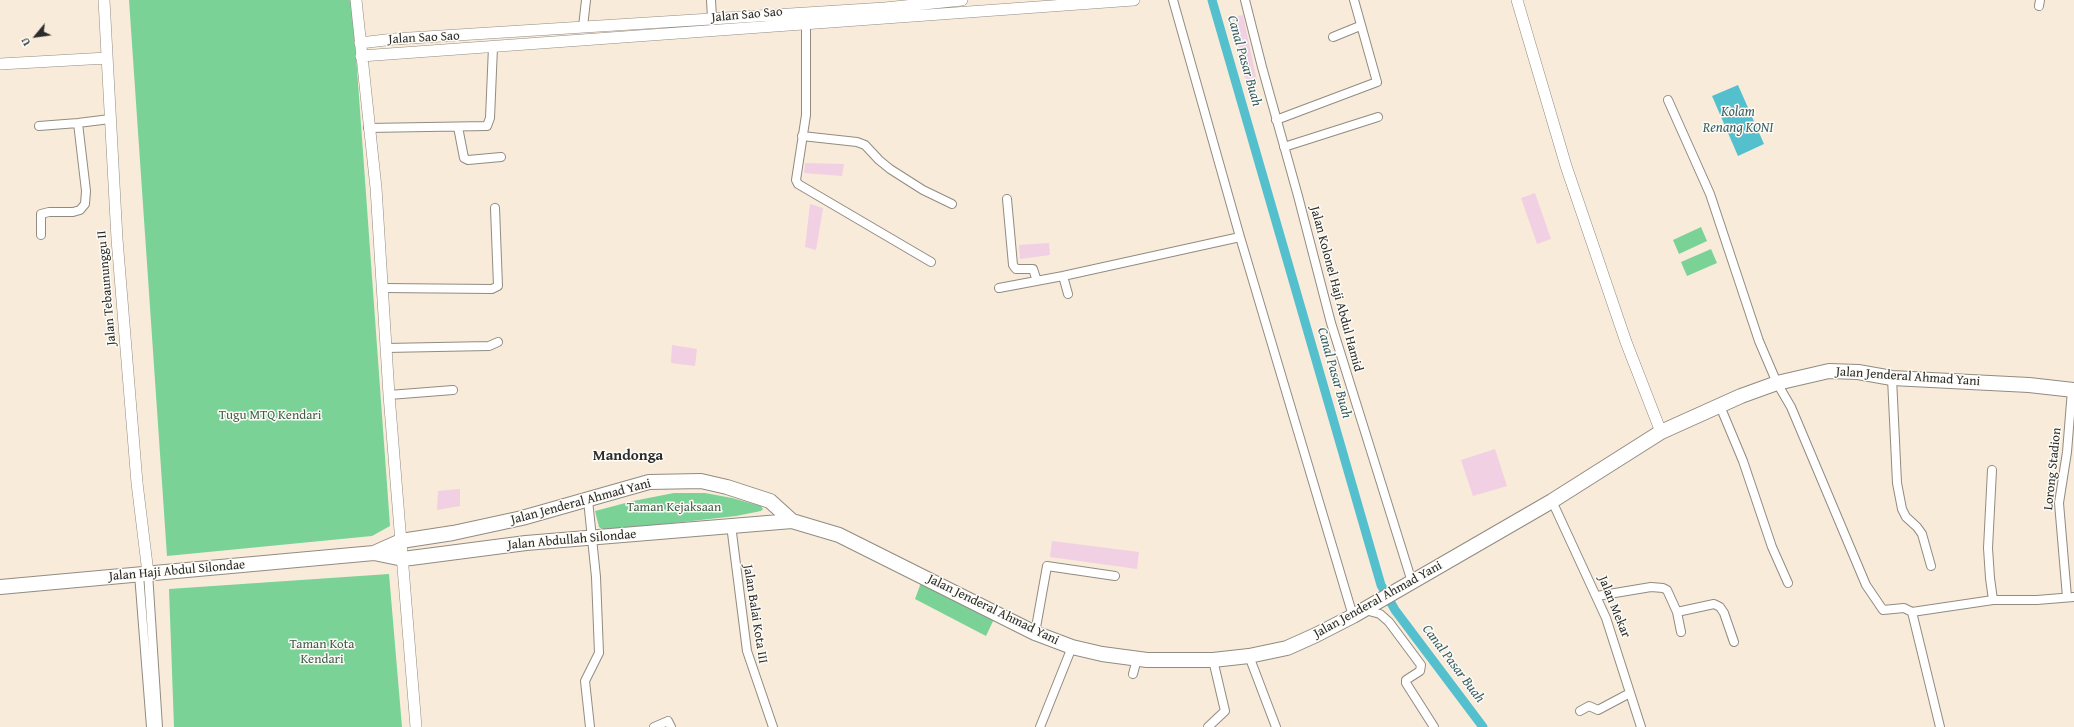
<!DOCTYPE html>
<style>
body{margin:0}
#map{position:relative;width:2074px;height:727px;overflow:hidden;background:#f8ebd9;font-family:"Gentium Book Plus",serif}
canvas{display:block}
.north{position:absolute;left:16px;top:16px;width:40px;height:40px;-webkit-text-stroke:3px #fdfcf7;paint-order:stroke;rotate:241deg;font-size:11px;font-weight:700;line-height:16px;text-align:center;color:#2b2b2b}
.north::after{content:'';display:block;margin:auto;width:14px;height:18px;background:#2b2b2b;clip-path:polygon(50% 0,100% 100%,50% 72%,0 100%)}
</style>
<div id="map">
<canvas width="2074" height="727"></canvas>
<div class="north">U</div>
</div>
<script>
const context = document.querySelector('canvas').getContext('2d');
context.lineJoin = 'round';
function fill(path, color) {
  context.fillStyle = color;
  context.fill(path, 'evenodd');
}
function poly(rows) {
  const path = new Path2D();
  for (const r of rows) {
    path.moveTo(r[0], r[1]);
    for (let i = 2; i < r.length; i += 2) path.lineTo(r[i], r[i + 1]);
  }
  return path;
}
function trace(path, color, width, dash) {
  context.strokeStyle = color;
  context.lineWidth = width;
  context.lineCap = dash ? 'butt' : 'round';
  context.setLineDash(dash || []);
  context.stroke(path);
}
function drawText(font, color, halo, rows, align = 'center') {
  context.font = font + ' "Gentium Book Plus",serif';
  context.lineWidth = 3;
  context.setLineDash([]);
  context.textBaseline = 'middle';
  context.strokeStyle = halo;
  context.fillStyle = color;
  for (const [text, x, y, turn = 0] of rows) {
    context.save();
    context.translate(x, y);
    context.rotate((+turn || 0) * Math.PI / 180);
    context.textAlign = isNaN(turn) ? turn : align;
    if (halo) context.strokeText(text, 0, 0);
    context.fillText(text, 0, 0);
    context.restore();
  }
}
fill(poly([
 [1243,15,1257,81,1246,83,1232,17],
 [805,163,844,164,842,176,804,173],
 [1535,193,1551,239,1537,244,1521,198],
 [810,204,823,208,816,250,805,247],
 [1049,243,1050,255,1020,259,1019,245],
 [672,345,697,349,695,366,671,363],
 [1495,449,1507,486,1473,496,1461,460],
 [460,489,460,506,437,510,438,491],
 [1052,541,1139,552,1137,569,1050,557]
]), '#f1d0e4');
fill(poly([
 [129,0,352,0,390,526,372,536,167,556],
 [1701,227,1707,241,1679,254,1673,240],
 [1711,249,1717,263,1687,276,1681,262],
 [674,493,705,493,732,498,761,506,763,509,761,511,736,516,620,529,604,530,599,527,595,511,633,501],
 [389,574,402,727,174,727,169,589],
 [922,580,995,617,986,636,915,599]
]), '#7ad297');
fill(poly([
 [1738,85,1764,144,1738,156,1712,96]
]), '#54c0ce');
trace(poly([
 [1212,0,1381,585,1395,610,1483,727]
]), '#54c0ce', 9);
const street = poly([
 [711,0,712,18],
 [1173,0,1240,237,1353,616],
 [1245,0,1262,67,1298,196,1331,323,1412,582],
 [2039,6,2040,0],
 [806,24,806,115,796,180,798,184,931,262],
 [583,27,586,0],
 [1333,37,1360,26],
 [1668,100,1710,194,1759,341,1777,383,1791,407,1866,585,1883,610,1904,608,1912,612,1940,727],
 [1276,120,1377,82,1354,0],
 [39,126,78,123,110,119],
 [458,127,464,158,468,160,501,157],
 [368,128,487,126,490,118,493,47],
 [802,136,857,142,865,145,879,160,890,169,923,190,952,204],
 [1284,147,1378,117],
 [1007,199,1013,265,1016,269,1033,269,1037,281],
 [41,235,41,214,49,212,73,212,80,210,85,204,86,191,78,123],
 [1063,276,1068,294],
 [383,288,492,289,498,286,495,208],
 [999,288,1063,276,1240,237],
 [386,348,489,346,498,342],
 [1892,378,1897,483,1902,509,1906,517,1917,527,1922,534,1931,566],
 [389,395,453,390],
 [1720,406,1743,461,1772,547,1788,583],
 [1992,470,1988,548,1990,578,1993,600],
 [588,500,596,577,599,653,585,681,590,727],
 [1552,501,1606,618,1641,727],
 [731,525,747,651,773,727],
 [148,573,158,727],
 [139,574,151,727],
 [1597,596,1651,587,1663,588,1667,590,1677,612,1714,604,1720,607,1724,613,1734,642],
 [2067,597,2059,503,2067,452,2072,390],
 [1365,610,1380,614,1389,622,1421,665,1420,671,1406,680,1406,683,1434,727],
 [1677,612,1681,632],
 [1912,612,1993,600,2037,600,2074,597],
 [1035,633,1047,566,1115,576],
 [1249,656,1276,727],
 [1133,674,1137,659],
 [1580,711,1589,706,1598,710,1630,693],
 [654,727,668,721,671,727],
 [1040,727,1072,647],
 [1208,727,1225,711,1213,660]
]);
const secondary = poly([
 [104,0,117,239,137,483,148,573],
 [356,0,376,188,389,395,416,727],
 [1517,0,1566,166,1626,342,1661,432],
 [360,43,394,39,885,8,962,0],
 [361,56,1134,0],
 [0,64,107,58]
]);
const highway = poly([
 [374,553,401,541,453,533,522,518,649,482,701,481,727,487,770,501,792,521,839,535,1035,633,1072,647,1102,654,1147,660,1213,660,1249,656,1287,648,1316,635,1353,616,1552,501,1661,432,1741,396,1777,383,1829,371,1858,372,1892,378,2029,385,2074,390],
 [0,587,374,553,403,559,526,543,792,521]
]);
trace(street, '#928b82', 10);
trace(secondary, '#928b82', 12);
trace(highway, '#928b82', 16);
trace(street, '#fff', 8);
trace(secondary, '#fff', 11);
trace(highway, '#fff', 14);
drawText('13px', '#2b2b2b', '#fdfcf7', [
 ["Jalan Sao Sao",747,15,-5],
 ["Jalan Sao Sao",424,38,-3],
 ["Jalan Tebaununggu II",107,288,-95],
 ["Jalan Kolonel Haji Abdul Hamid",1336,289,75],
 ["Jalan Jenderal Ahmad Yani",1908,377,4],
 ["Lorong Stadion",2053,469,-84],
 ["Jalan Jenderal Ahmad Yani",581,502,-15],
 ["Jalan Abdullah Silondae",572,540,-5],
 ["Jalan Haji Abdul Silondae",177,571,-5],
 ["Jalan Jenderal Ahmad Yani",1378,600,-29],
 ["Jalan Mekar",1614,607,68],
 ["Jalan Jenderal Ahmad Yani",993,610,26],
 ["Jalan Balai Kota III",755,614,81]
]);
drawText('13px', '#435d4b', '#fdfcf7', [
 ["Tugu MTQ Kendari",270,416],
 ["Taman Kejaksaan",674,508],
 ["Taman Kota",322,645],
 ["Kendari",322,660]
]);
drawText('italic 14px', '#395f64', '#fdfcf7', [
 ["Canal Pasar Buah",1244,61,74],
 ["Kolam",1738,112],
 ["Renang KONI",1738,128],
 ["Canal Pasar Buah",1334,373,74],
 ["Canal Pasar Buah",1453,664,53]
]);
drawText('bold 15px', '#2b2b2b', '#fdfcf7', [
 ["Mandonga",628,456]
]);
</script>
